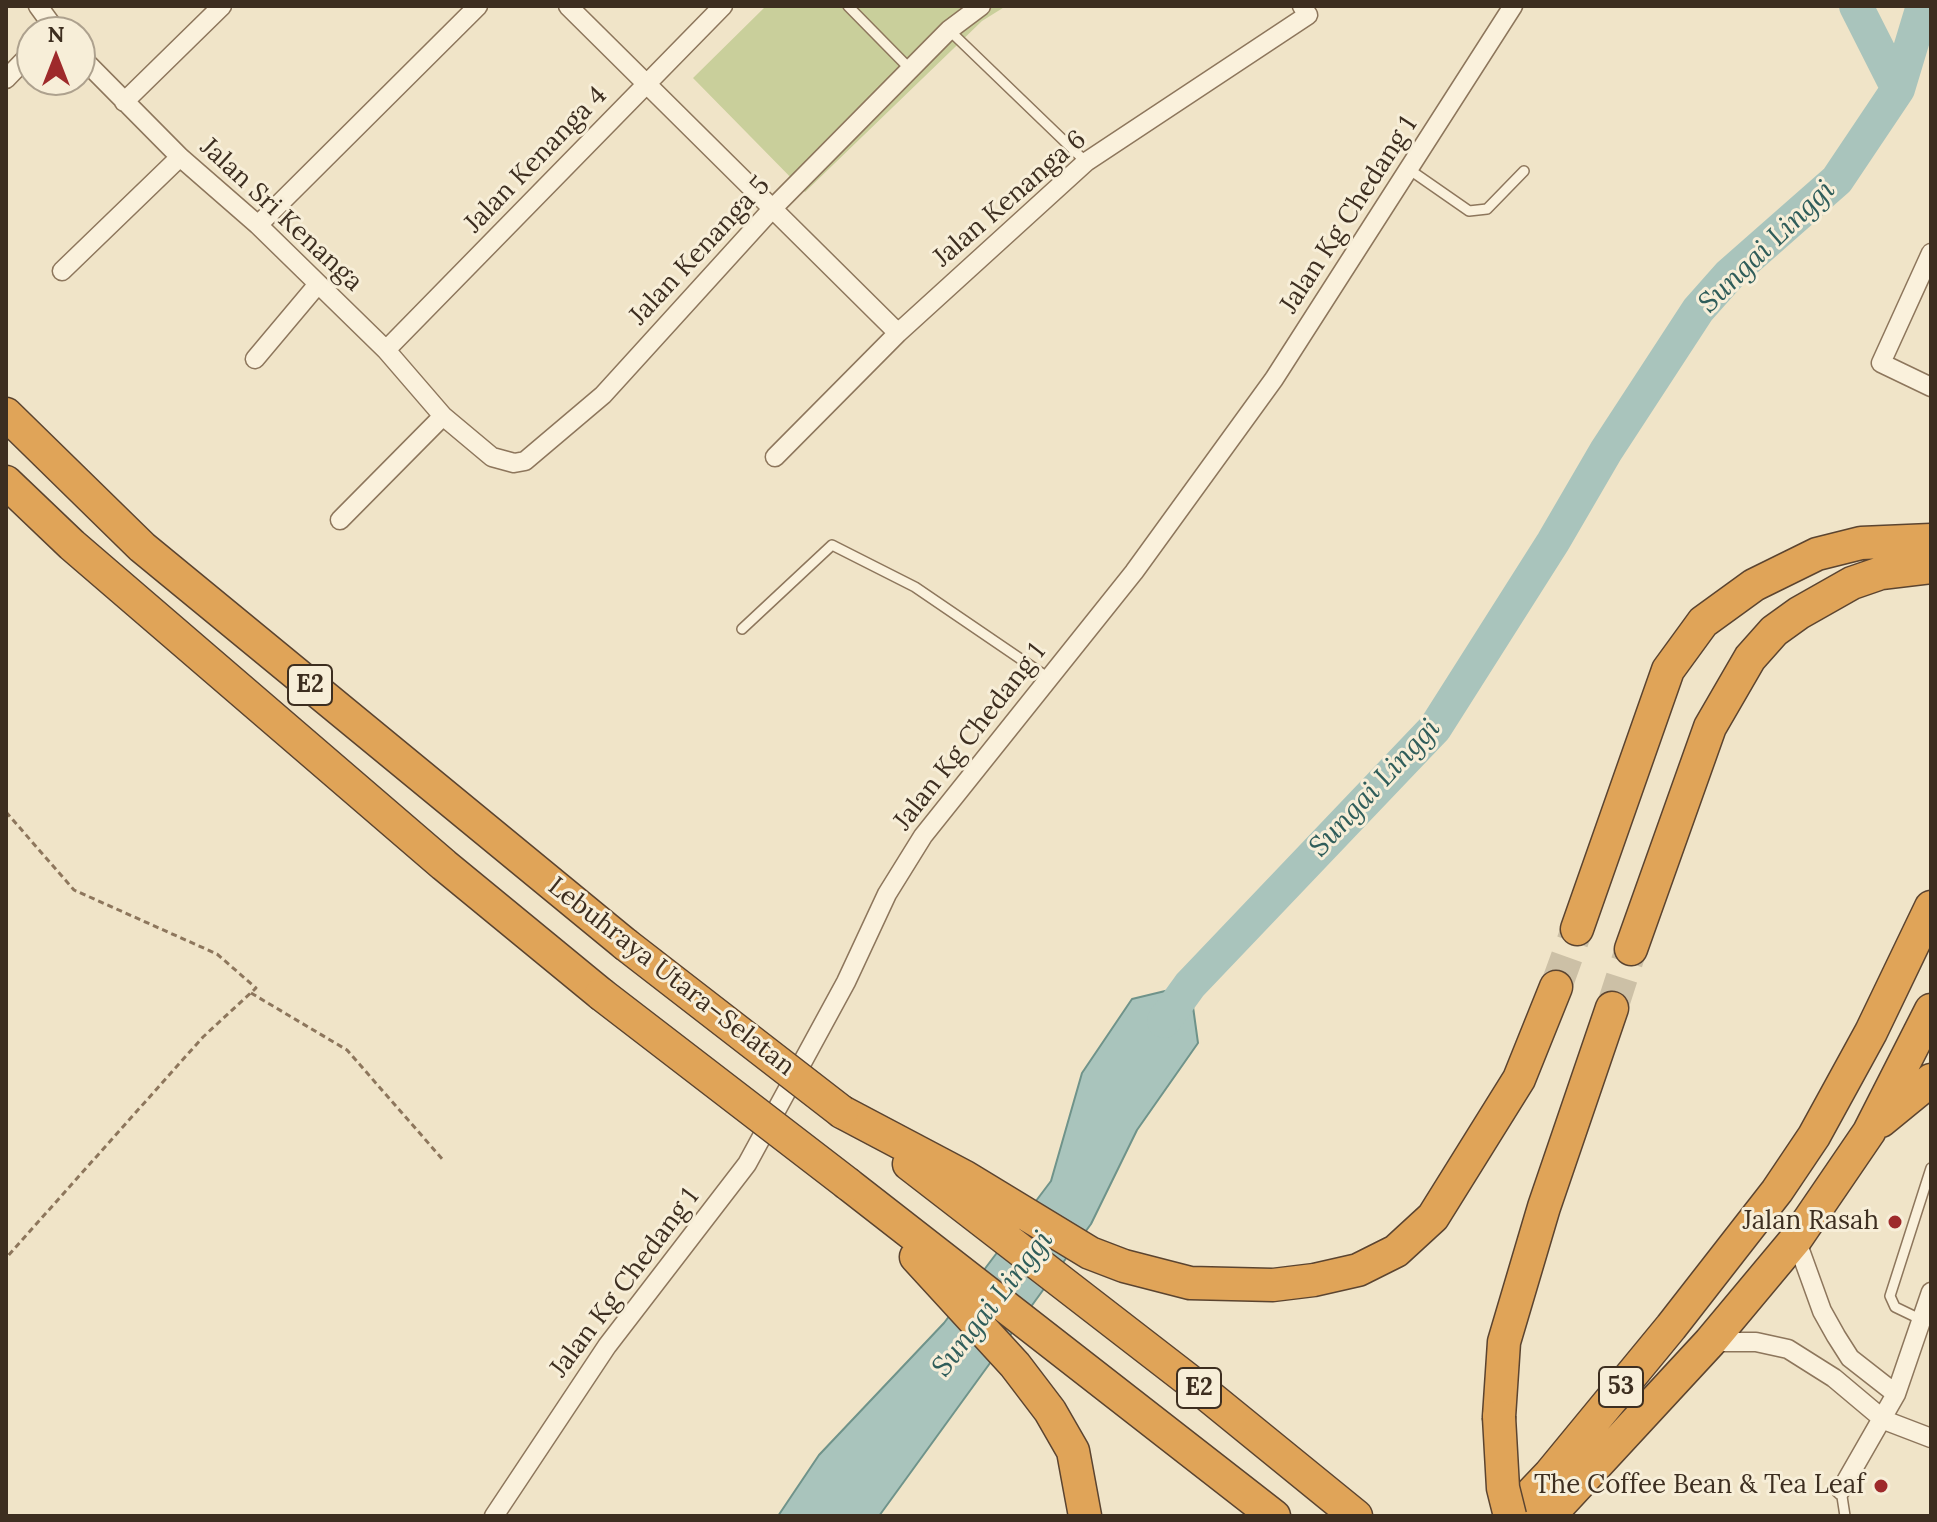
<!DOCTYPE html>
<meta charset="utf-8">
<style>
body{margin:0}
#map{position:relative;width:1937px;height:1522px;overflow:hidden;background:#f0e4c8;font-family:Lora,serif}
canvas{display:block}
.frame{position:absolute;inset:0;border:8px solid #3d2e20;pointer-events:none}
.north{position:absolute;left:16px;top:16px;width:80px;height:80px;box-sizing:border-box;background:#f7eed8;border:2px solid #ada18e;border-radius:50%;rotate:0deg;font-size:22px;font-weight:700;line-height:32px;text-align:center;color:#3d2e20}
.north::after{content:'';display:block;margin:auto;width:28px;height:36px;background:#9e2a2b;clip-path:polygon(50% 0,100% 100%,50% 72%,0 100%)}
</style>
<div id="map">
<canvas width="1937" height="1522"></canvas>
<div class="frame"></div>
<div class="north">N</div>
</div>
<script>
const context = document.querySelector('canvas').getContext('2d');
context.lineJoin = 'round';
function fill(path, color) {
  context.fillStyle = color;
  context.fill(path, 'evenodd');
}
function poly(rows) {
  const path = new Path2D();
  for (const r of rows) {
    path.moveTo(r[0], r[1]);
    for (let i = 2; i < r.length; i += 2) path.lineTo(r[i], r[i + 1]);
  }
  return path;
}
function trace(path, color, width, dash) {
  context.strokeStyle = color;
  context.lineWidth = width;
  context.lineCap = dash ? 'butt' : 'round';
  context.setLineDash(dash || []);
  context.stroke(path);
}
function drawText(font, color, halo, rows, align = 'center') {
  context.font = font + ' Lora,serif';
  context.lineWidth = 6;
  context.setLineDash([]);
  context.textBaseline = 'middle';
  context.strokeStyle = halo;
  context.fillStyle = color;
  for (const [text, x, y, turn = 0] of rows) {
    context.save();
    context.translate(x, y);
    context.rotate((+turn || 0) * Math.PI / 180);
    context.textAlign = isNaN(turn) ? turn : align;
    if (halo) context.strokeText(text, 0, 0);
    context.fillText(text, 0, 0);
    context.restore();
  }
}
fill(poly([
 [766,6,1006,6,982,21,805,192,693,78]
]), '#c9cf9b');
const water = poly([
 [1190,985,1198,1043,1137,1130,1091,1224,879,1516,778,1516,819,1455,944,1323,1051,1181,1082,1073,1132,999,1190,985]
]);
fill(water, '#a9c4bc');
trace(water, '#6f938a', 2);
trace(poly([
 [1856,6,1898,89],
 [1164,1021,1190,985,1435,728,1553,542,1606,451,1698,310,1729,275,1837,180,1898,89,1923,6]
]), '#a9c4bc', 34);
trace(poly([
 [1556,987,1577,929],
 [1612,1008,1631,949]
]), '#ccc0a6', 32, [32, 16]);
const lane = poly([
 [848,6,910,69],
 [949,30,1086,162],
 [1410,170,1469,211,1487,209,1524,171],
 [742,629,832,545,915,587,1050,679],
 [1922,1320,1895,1307,1890,1296,1931,1168],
 [1841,1490,1845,1516]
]);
const street = poly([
 [38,6,57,32],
 [568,6,898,333],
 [80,56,180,157,258,225,386,350,443,416,492,457,514,463,525,461,603,395,773,208,949,30,981,6],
 [6,79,32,52],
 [124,102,222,6],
 [258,225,478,6],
 [1931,253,1881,363,1931,387],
 [62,271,180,157],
 [386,350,723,6],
 [255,359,318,284],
 [775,457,898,333,1086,162,1308,15,1302,6],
 [340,520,443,416],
 [1796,1239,1822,1311,1836,1336,1850,1358,1896,1394],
 [1710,1342,1756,1342,1788,1349,1834,1378,1884,1420,1931,1438],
 [1841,1490,1896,1394,1931,1292],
 [494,1516,607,1346,747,1164,846,982,887,894,923,836,1134,572,1274,379,1513,6]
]);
const highway = poly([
 [6,414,142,547,625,944],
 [6,482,72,545,444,865,601,994],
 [1577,929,1668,670,1703,622,1754,585,1817,554,1861,543,1931,540],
 [1631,949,1710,727,1750,658,1774,631,1799,613,1852,583,1881,573,1931,567],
 [842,1112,965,1177,1090,1253,1124,1266,1190,1283,1273,1285,1314,1280,1358,1270,1396,1251,1433,1217,1519,1079,1556,987],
 [1881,1121,1931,1080],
 [909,1164,1200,1389,1356,1516],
 [848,1184,1274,1516],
 [916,1257,1015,1365,1050,1411,1073,1451,1085,1516],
 [1499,1417,1504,1342,1544,1207,1612,1008],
 [1510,1516,1550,1474,1671,1327,1777,1191,1814,1136,1871,1032,1931,907],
 [1549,1516,1710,1342,1796,1239,1869,1132,1931,1010]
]);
trace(lane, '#8d765c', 12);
trace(street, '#8d765c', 21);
trace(highway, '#5b4430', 35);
trace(poly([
 [6,812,74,890,217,954,256,988,203,1037,6,1258],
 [251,993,347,1050,444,1161]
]), '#8d765c', 3, [6, 4]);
trace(lane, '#faf1dc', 9);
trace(street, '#faf1dc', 18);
trace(highway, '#e0a458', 32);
const highwayBridge = poly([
 [625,944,842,1112],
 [601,994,848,1184],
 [1499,1417,1503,1488,1510,1516]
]);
trace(highwayBridge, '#5b4430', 35, []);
trace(highwayBridge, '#e0a458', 32);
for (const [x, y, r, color] of [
 [1895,1222,8,"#9e2a2b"],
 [1881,1486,8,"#9e2a2b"]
]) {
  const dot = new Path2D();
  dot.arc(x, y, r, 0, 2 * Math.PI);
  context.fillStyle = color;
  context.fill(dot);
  trace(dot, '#f7eed8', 3);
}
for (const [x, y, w] of [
 [310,685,44],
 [1621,1387,44],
 [1199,1388,44]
]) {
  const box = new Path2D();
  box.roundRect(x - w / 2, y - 20, w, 40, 6);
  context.fillStyle = '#f7eed8';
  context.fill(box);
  trace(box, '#3d2e20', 2);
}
drawText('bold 24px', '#3d2e20', null, [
 ["E2",310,685],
 ["53",1621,1387],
 ["E2",1199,1388]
]);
drawText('26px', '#3d2e20', '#f7eed8', [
 ["Jalan Kenanga 4",536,160,-46],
 ["Jalan Kenanga 6",1010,199,-41],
 ["Jalan Sri Kenanga",281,215,43],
 ["Jalan Kg Chedang 1",1349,215,-57],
 ["Jalan Kenanga 5",700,251,-47],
 ["Jalan Kg Chedang 1",970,737,-52],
 ["Lebuhraya Utara–Selatan",671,977,38],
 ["Jalan Kg Chedang 1",625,1283,-53]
]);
drawText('26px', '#3d2e20', '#f7eed8', [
 ["Jalan Rasah",1879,1222],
 ["The Coffee Bean & Tea Leaf",1865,1486]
], 'right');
drawText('italic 28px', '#2f5d5a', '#f7eed8', [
 ["Sungai Linggi",1767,247,-44],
 ["Sungai Linggi",1375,788,-47],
 ["Sungai Linggi",993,1304,-52]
]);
</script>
